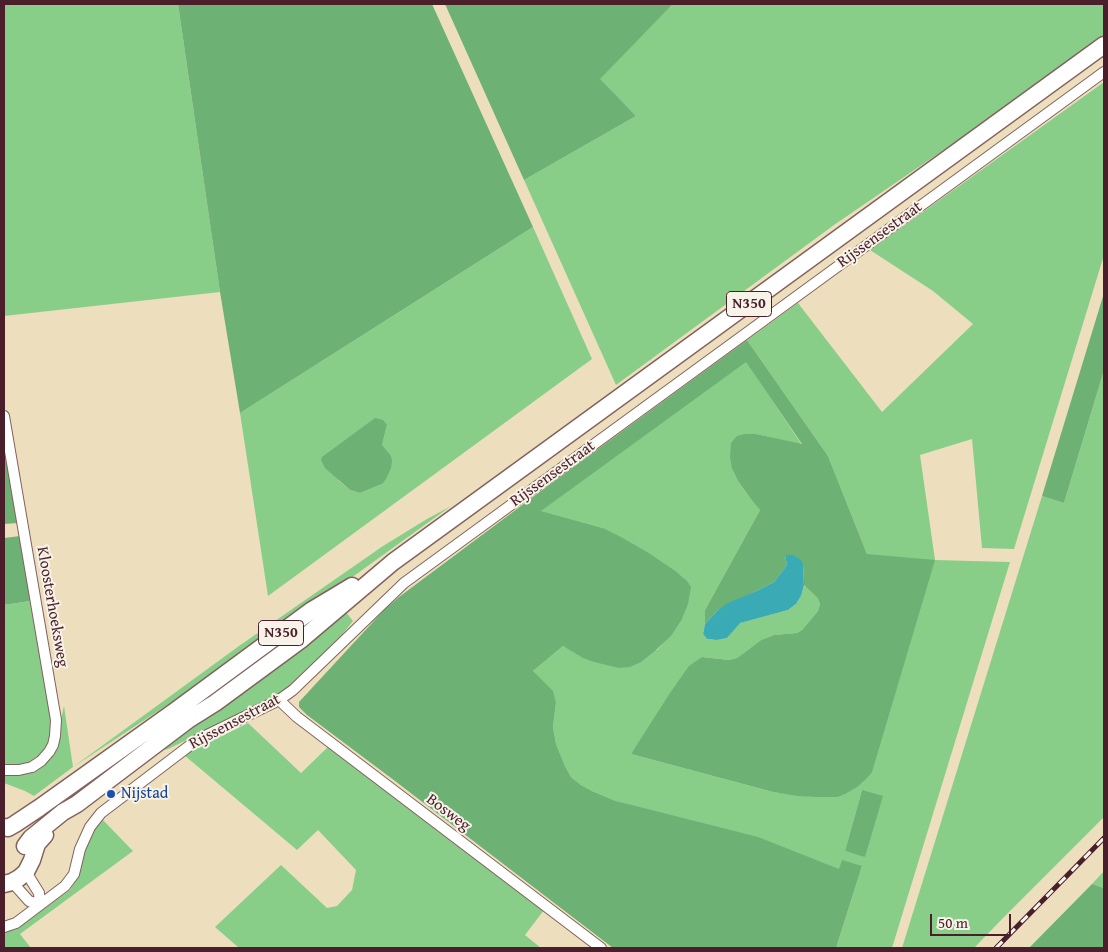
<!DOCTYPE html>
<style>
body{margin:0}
#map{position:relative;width:1108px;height:952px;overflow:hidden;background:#eddfbe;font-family:"Gentium Book Plus",serif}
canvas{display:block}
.frame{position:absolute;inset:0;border:5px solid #4a1f2b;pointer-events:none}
.scale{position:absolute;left:930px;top:914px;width:81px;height:22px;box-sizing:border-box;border:2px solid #4a1f2b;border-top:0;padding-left:6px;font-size:15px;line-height:18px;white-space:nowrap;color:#4a1f2b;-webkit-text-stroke:4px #f7f3e8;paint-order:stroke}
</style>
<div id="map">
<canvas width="1108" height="952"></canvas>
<div class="frame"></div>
<div class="scale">50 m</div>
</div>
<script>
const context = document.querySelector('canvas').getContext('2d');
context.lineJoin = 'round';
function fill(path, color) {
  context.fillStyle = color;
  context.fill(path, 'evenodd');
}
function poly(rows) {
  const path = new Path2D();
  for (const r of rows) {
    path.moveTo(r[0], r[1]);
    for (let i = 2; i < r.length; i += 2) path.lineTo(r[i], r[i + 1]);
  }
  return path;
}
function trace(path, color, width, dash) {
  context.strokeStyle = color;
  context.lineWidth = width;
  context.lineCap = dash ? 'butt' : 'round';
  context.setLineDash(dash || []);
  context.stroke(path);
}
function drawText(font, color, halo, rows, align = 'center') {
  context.font = font + ' "Gentium Book Plus",serif';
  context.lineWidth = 4;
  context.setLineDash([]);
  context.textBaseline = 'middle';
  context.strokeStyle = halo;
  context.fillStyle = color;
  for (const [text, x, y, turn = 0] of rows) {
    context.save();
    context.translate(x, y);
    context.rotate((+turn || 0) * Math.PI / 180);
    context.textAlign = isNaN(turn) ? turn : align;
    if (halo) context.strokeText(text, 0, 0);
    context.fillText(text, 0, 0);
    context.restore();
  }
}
fill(poly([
 [4,4,178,4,220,292,4,316],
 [673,4,1104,4,1104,37,1050,77,834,225,616,385,524,180,636,116,599,79],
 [1104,82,1104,255,1014,549,982,548,972,439,920,455,935,560,1010,562,892,948,836,948,862,866,839,870,819,861,616,801,592,791,581,785,571,777,565,766,556,744,553,727,556,703,533,671,563,646,567,648,657,650,671,635,681,621,603,528,540,511,746,361,802,445,756,434,732,469,738,481,753,502,760,510,705,610,705,624,703,634,707,639,717,640,727,638,739,623,788,610,796,604,801,596,804,585,819,598,820,604,818,611,802,630,797,633,774,635,761,640,737,658,729,660,702,657,631,754,773,792,815,797,867,554,828,456,747,340,798,303,882,412,973,324,933,291,870,250],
 [862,790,865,856,845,851],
 [533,227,592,359,268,596,240,413],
 [387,425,382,445,382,484,360,493,350,490,338,480],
 [1104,370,1104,817,1005,916,974,948,902,948,1042,496,1064,503],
 [451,506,333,591,184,694,73,767,34,796,25,791,4,783,4,773,34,769,57,738,64,706,73,767,239,646,383,546,427,519],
 [30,601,53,721,51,736,44,751,30,762,15,766,4,766,4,605],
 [345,611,353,621,330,650,289,690,247,711,168,749,154,752],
 [248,723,301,773,329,746,544,910,525,935,541,948,239,948,215,927,281,865,327,908,337,906,352,890,356,870,318,830,297,850,184,755],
 [101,818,133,851,20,934,31,948,4,948,4,932,17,929,70,890,78,877,85,847],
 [1104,871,1104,888,1092,884]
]), '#88ce89');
fill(poly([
 [178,4,432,4,533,227,240,413,220,292],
 [445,4,673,4,600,79,636,116,524,180],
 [1104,293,1104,370,1064,503,1042,496],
 [747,340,828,456,867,554,935,560,872,772,866,779,857,787,845,794,837,797,815,797,798,796,773,792,631,754,670,693,689,666,702,657,729,660,737,658,761,640,774,635,797,633,802,630,818,611,820,604,818,598,804,585,803,564,785,555,787,565,774,582,718,610,705,624,705,610,760,510,753,502,738,481,732,469,730,457,731,443,737,436,745,434,756,434,802,444,746,362,541,511,603,528,621,537,647,552,674,570,687,581,691,587,688,604,681,621,671,636,656,650,641,662,630,667,619,668,594,662,583,658,563,646,533,671,553,691,556,703,553,727,556,744,565,766,571,777,581,785,592,791,616,801,758,837,819,861,839,869,842,860,862,866,836,948,613,948,395,781,307,715,299,707,299,702,385,609,399,597,557,479],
 [375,418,383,420,387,425,382,445,391,456,392,461,391,468,386,479,382,484,360,493,350,490,325,468,321,460,322,457],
 [4,441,18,523,4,524],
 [20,536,30,601,4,605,4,538],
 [862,790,883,796,865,857,845,851],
 [1092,884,1104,888,1104,948,1029,948]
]), '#6eb175');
fill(poly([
 [785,555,793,555,800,559,803,564,804,585,801,596,796,604,788,610,740,623,727,638,717,640,707,639,703,634,705,624,718,610,728,603,754,592,774,582,787,565]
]), '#3aabb5');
const street = poly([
 [4,416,56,720,55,736,53,745,49,752,41,761,32,767,19,770,4,770],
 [279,700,297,717,601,948],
 [12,882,29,901,40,905,39,893,26,872],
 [4,927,16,923,65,886,74,874,80,849,90,827,101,813,197,740,279,700,293,690,404,583,1104,72]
]);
const primary = poly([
 [4,827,8,828,15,824,39,808,175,711,312,610,352,586],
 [25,846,31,838,63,812,77,804,188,720,215,703,302,639,393,562,1104,45],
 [4,884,12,882,19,878,26,872,32,860,37,844,45,835]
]);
trace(street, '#83625e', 12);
trace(primary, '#83625e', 19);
trace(street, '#fff', 10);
trace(primary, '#fff', 16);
const rail = poly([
 [996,948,1104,838]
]);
trace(rail, '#4a1f2b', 5);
trace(rail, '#f7f3e8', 3, [9]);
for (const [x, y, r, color] of [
 [111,794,5,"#1a4fb4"]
]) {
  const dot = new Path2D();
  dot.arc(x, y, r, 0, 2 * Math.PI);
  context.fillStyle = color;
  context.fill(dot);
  trace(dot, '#f7f3e8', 2);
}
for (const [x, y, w] of [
 [749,304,45],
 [281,633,45]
]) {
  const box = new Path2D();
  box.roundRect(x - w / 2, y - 12.5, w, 25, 4);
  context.fillStyle = '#f7f3e8';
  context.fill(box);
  trace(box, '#4a1f2b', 1);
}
drawText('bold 15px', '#4a1f2b', null, [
 ["N350",749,304],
 ["N350",281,633]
]);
drawText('16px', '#4a1f2b', '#f7f3e8', [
 ["Rijssensestraat",880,235,-36],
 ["Rijssensestraat",553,474,-36],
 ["Kloosterhoeksweg",52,607,80],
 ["Rijssensestraat",235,722,-28],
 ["Bosweg",448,813,37]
]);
drawText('16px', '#164399', '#f7f3e8', [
 ["Nijstad",121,794]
], 'left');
</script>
